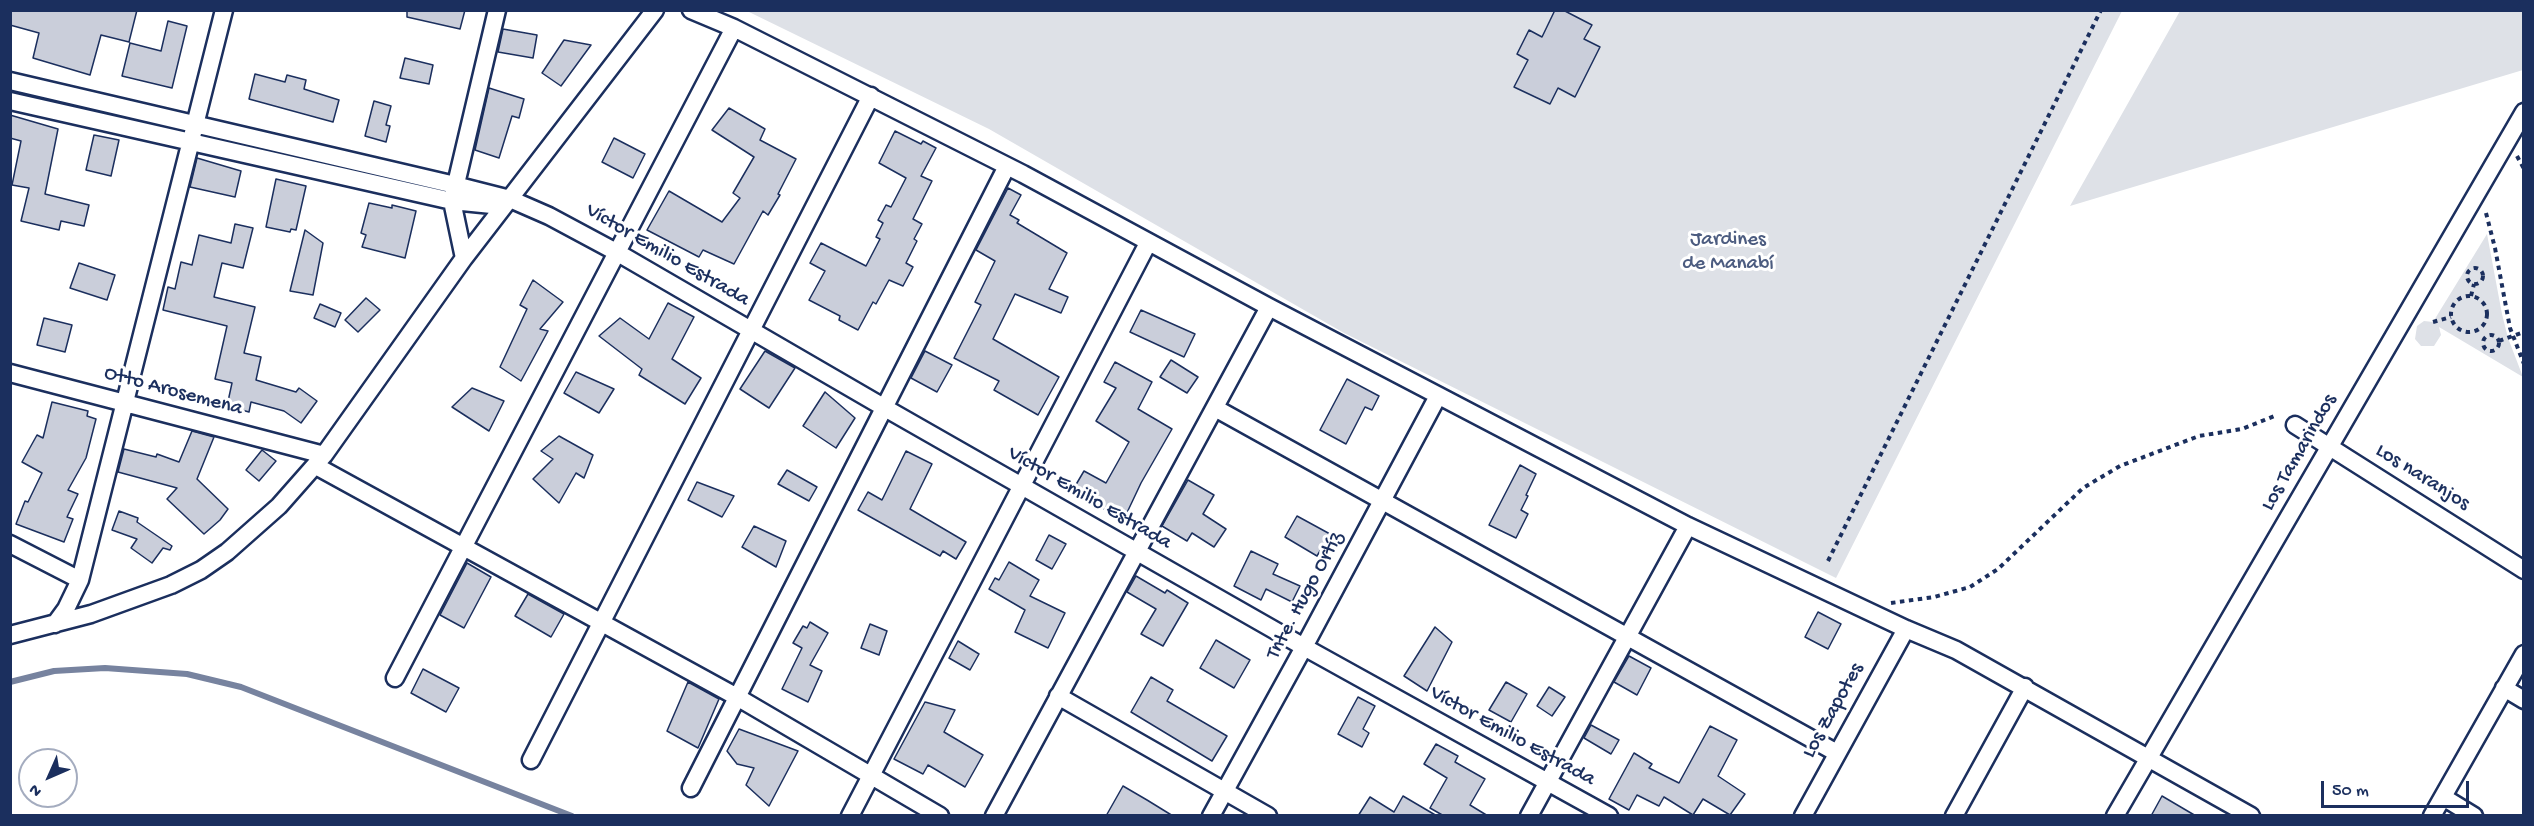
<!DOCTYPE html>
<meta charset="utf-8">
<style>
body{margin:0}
#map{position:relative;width:2534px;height:826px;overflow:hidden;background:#fff;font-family:"Gochi Hand",sans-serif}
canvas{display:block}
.frame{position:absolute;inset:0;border:12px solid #1b2f5e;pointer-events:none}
.north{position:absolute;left:18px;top:748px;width:60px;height:60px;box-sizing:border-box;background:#fff;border:2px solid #a4acbf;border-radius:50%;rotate:225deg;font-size:16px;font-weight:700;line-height:24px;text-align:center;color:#1b2f5e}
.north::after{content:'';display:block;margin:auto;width:21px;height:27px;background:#1b2f5e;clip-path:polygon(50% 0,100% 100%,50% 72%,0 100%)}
.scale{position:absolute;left:2321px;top:781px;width:148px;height:27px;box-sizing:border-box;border:3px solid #1b2f5e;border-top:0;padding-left:8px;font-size:18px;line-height:21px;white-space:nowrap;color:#1b2f5e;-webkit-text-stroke:4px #fff;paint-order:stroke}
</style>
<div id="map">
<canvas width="2534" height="826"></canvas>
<div class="frame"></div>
<div class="north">N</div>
<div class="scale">50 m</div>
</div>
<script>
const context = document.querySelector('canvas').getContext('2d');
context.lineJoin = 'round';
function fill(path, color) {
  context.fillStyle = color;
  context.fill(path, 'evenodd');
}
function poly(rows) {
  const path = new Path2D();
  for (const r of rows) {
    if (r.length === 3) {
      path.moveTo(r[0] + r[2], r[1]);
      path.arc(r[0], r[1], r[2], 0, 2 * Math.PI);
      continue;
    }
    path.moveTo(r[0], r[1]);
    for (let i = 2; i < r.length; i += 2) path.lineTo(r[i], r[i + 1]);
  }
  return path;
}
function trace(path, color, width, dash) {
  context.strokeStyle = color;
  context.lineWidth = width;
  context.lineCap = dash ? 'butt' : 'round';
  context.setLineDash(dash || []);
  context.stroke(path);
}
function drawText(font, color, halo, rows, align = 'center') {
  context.font = font + ' "Gochi Hand",sans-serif';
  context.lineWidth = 6;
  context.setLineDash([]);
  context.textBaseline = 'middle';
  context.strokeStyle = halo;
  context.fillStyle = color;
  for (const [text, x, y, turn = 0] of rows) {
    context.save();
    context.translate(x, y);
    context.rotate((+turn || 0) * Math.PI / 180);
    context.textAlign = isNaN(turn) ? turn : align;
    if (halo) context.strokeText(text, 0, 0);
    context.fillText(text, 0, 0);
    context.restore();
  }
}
fill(poly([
 [747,11,2122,11,1836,578,1344,333,989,129],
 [2180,11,2523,11,2523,70,2070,206],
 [2487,234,2502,314,2508,338,2523,377,2439,327,2441,335,2434,346,2421,346,2415,339,2417,326,2424,321,2433,322]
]), '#dee1e7');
trace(poly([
 [10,682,54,671,105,668,187,674,241,687,572,816]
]), '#77839f', 6);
const building = poly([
 [10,10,137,10,129,42,101,35,90,75,33,58,39,33,10,25,10,10],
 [407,10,465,10,460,29,407,17,407,10],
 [1555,10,1563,10,1592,25,1584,39,1600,47,1575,97,1558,88,1550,104,1514,87,1528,60,1517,54,1529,30,1542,37,1555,10],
 [168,21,187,26,172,88,122,76,130,43,161,51,168,21],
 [503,29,537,35,533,58,498,52,503,29],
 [564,40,591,45,561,86,542,73,564,40],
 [405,58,433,65,429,84,400,78,405,58],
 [255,74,285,82,287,75,306,80,304,89,339,100,333,122,249,99,255,74],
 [489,88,524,99,519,118,512,116,499,158,475,150,489,88],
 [374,101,391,106,386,125,390,126,386,142,365,136,374,101],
 [729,108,765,129,760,140,796,159,778,194,780,195,768,215,763,211,734,264,703,250,699,257,647,230,669,191,722,222,740,198,733,193,754,157,712,130,729,108],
 [10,115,58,129,45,194,89,205,84,226,61,221,59,230,21,221,29,188,12,185,21,141,10,138,10,115],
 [895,131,921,144,923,141,936,148,921,176,932,181,913,219,922,224,914,239,917,241,906,263,913,267,903,286,889,280,876,304,873,302,858,330,839,320,840,316,809,300,825,271,810,263,821,243,866,266,880,239,876,237,883,223,878,220,886,205,891,207,906,178,879,163,895,131],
 [94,135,119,140,111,176,86,170,94,135],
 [614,138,645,154,633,178,602,162,614,138],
 [197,158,241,171,235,197,190,187,197,158],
 [276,179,306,186,296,230,291,229,290,232,266,227,276,179],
 [1008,188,1021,195,1010,215,1019,220,1017,223,1067,253,1049,289,1068,297,1061,313,1015,294,993,339,1059,377,1038,415,994,390,999,381,954,358,981,305,975,302,995,261,976,250,1008,188],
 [369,203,392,208,392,205,416,211,405,258,362,247,366,235,361,233,369,203],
 [235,224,253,228,243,268,222,263,214,297,255,307,244,353,261,357,256,380,296,392,299,388,317,401,301,423,284,411,251,402,249,412,227,406,232,383,215,379,227,326,163,310,168,287,175,289,181,262,192,265,199,235,231,243,235,224],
 [305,230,323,243,313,295,290,291,305,230],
 [79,263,115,275,107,300,70,288,79,263],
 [533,280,563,302,540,329,548,331,521,381,500,367,527,309,520,305,533,280],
 [366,298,380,310,358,332,345,320,366,298],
 [668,303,694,317,672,359,701,378,685,404,639,375,642,369,599,336,620,318,649,339,668,303],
 [320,304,341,313,335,327,314,318,320,304],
 [1141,310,1195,334,1184,357,1130,332,1141,310],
 [44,318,72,325,65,352,37,345,44,318],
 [765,351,795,368,769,408,740,389,765,351],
 [925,351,952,365,937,392,911,378,925,351],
 [1171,360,1198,377,1187,393,1160,377,1171,360],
 [1115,362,1152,382,1138,409,1172,429,1141,483,1124,519,1095,504,1097,501,1074,488,1084,471,1106,483,1129,442,1096,421,1116,388,1104,382,1115,362],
 [576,372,614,389,599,413,564,393,576,372],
 [1347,379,1379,396,1372,410,1365,407,1346,444,1320,430,1347,379],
 [472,388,504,401,489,431,452,407,472,388],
 [825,392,855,418,836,448,803,426,825,392],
 [52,402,88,411,87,416,96,419,86,458,68,490,78,494,67,517,73,519,64,542,16,524,25,501,28,502,42,473,22,462,37,435,43,438,52,402],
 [192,431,214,437,197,479,228,509,220,520,204,534,167,499,177,488,118,472,124,449,156,457,157,454,179,462,192,431],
 [559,436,593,455,584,478,576,473,559,503,533,479,553,459,541,451,559,436],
 [262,450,276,461,259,481,246,470,262,450],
 [906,451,932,464,910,509,966,542,956,559,943,551,940,556,858,510,868,492,882,500,906,451],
 [1520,465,1536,474,1526,495,1528,496,1521,510,1528,514,1516,538,1489,525,1520,465],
 [787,470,817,487,809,501,778,484,787,470],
 [1188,480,1214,495,1203,514,1226,529,1214,547,1192,533,1187,541,1162,526,1188,480],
 [697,482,734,496,722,517,688,500,697,482],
 [119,511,138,518,137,522,172,546,170,550,163,548,152,563,131,548,137,539,112,530,119,511],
 [1297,516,1330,534,1317,556,1285,537,1297,516],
 [754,526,786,541,776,567,742,547,754,526],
 [1049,535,1066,544,1052,569,1036,560,1049,535],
 [1251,551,1278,564,1273,574,1300,586,1292,602,1266,589,1261,600,1234,586,1251,551],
 [1009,562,1039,580,1030,596,1065,613,1048,648,1015,632,1025,610,989,589,995,578,999,580,1009,562],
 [467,563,491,577,464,628,440,615,467,563],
 [1136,576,1165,593,1167,590,1188,603,1163,646,1141,634,1156,609,1127,592,1136,576],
 [528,594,564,614,551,637,515,616,528,594],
 [1818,612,1841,624,1828,649,1805,637,1818,612],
 [810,622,828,633,810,665,822,671,808,702,782,689,802,648,793,643,803,626,807,628,810,622],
 [870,624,887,631,879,655,861,648,870,624],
 [1435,627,1452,642,1427,691,1404,676,1435,627],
 [1216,640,1250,660,1234,688,1200,668,1216,640],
 [958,641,979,654,970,670,949,658,958,641],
 [1629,656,1651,668,1637,695,1614,682,1629,656],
 [423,669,459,688,446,712,411,693,423,669],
 [1151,677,1173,690,1167,701,1227,736,1212,761,1131,712,1151,677],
 [688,682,719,699,698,748,667,731,688,682],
 [1506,682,1527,694,1511,722,1489,710,1506,682],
 [1549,687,1565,697,1552,716,1537,706,1549,687],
 [1358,697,1375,706,1363,729,1369,733,1362,747,1338,734,1358,697],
 [925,702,955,710,944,732,983,755,965,787,928,765,923,774,894,759,925,702],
 [1591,725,1619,740,1611,754,1584,738,1591,725],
 [1710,726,1737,740,1718,776,1745,794,1730,815,1703,799,1693,815,1664,797,1659,806,1637,795,1629,810,1609,799,1634,753,1652,764,1649,768,1679,783,1710,726],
 [739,729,798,751,769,806,746,785,754,768,737,764,727,751,739,729],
 [1436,744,1458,756,1455,762,1485,779,1470,805,1488,816,1444,816,1430,808,1447,778,1424,764,1436,744],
 [1123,786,1147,800,1173,816,1106,816,1123,786],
 [1403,796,1437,816,1358,816,1370,797,1394,812,1403,796],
 [2162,796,2196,816,2151,816,2162,796]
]);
fill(building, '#caceda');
trace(building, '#1b2f5e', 1.5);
const minor = poly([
 [691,10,734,28,1023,174,1269,307,1688,526,1906,629,1956,650,2251,816],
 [10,81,455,185,510,199,549,216,618,253,885,408,1304,647,1609,816],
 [10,101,452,201,502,206],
 [464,258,452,201,497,10],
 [10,373,324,455],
 [1215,408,1837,753],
 [2295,425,2524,570],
 [316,466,737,697,940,816],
 [10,544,80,580],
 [55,624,66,609,80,580,224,10],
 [10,635,91,614,171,585,201,570,227,552,279,506,324,455,464,258,655,10],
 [395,678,734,28],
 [2504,688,2524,700],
 [1058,696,1268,816],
 [531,760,871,96],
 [691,788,1007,166],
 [2443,797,2474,816],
 [850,816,1148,243],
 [994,816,1269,307],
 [1211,816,1304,647,1438,396],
 [1529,816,1688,526],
 [1803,816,1906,629],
 [1954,816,2025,687],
 [2115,816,2524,112],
 [2432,816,2524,654]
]);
trace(minor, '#1b2f5e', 21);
trace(poly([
 [2517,156,2524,169],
 [2486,213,2495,248,2510,328,2524,364],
 [2475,276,8],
 [2471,296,2474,284],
 [2469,314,18],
 [2433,322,2451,317],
 [2491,343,8],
 [2499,341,2524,332],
 [1828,561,2101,10],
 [1891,603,1934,597,1970,587,1998,569,2083,488,2120,466,2199,436,2242,429,2277,415]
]), '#1b2f5e', 4, [4.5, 4.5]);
trace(minor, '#fff', 16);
drawText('21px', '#4c5c80', '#fff', [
 ["Jardines",1728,241],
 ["de Manabí",1728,265]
]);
drawText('21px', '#1b2f5e', '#fff', [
 ["Víctor Emilio Estrada",667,256,30],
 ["Otto Arosemena",173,392,15],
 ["Los Tamarindos",2300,453,-60],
 ["Los naranjos",2422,478,32],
 ["Víctor Emilio Estrada",1089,499,30],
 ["Tnte. Hugo Ortíz",1306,596,-62],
 ["Los Zapotes",1834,711,-61],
 ["Víctor Emilio Estrada",1512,737,29]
]);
</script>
